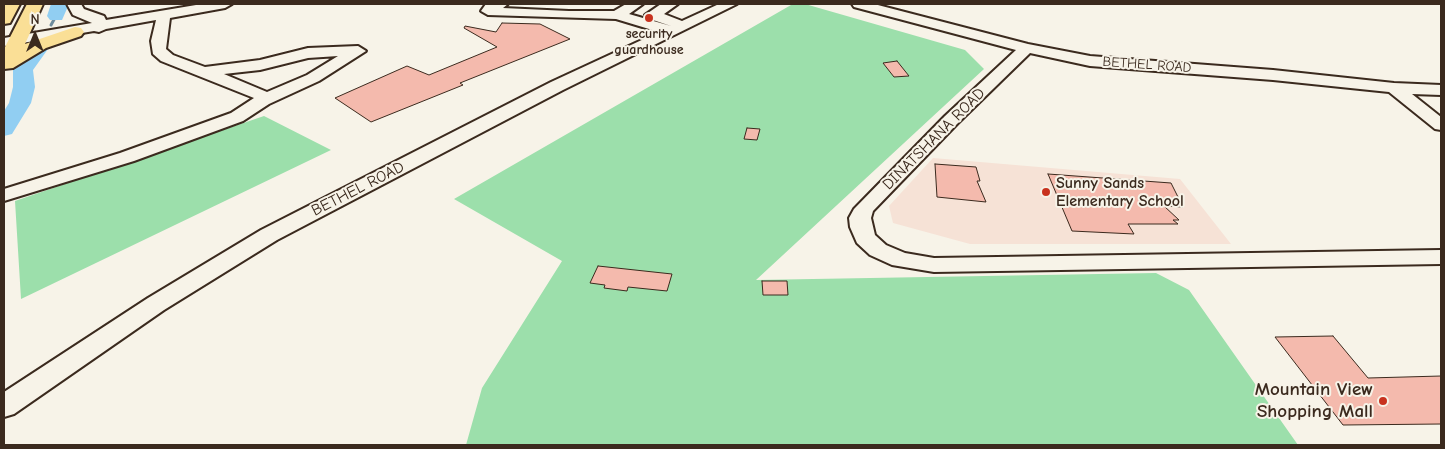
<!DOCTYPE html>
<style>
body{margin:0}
#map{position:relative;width:1445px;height:449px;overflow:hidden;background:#f7f3e8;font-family:"Comic Neue",sans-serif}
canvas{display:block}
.frame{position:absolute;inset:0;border:5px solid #3b2a1e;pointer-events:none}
.north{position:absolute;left:10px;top:10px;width:50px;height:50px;-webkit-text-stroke:4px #f7f3e8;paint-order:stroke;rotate:0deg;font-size:14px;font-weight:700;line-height:20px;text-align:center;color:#3b2a1e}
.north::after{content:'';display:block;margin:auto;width:18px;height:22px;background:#3b2a1e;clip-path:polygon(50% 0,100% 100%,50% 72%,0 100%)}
</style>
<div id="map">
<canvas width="1445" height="449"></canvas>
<div class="frame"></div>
<div class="north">N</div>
</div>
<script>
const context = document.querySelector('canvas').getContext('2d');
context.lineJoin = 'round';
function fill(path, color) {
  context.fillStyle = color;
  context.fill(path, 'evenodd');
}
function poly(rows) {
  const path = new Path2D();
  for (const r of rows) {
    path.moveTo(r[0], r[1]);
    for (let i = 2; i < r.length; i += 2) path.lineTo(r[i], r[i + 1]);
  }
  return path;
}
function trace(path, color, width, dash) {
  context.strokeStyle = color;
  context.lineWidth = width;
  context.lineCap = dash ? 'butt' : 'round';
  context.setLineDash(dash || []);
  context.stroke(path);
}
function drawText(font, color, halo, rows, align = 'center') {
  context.font = font + ' "Comic Neue",sans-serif';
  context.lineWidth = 4;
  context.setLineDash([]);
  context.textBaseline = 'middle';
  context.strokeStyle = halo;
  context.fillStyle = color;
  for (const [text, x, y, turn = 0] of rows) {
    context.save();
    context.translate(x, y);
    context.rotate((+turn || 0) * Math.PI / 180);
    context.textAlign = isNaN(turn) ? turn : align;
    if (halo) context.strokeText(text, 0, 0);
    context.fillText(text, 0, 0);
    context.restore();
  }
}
fill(poly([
 [933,158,1180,179,1231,244,970,244,893,223,889,206]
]), '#f6e2d6');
fill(poly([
 [805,4,965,50,984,69,756,280,1156,273,1189,290,1298,445,466,445,482,388,562,261,454,199,791,5],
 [264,116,331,150,21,299,15,201]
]), '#9cdfab');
trace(poly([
 [51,25,56,16]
]), '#6f8c9d', 3);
fill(poly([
 [51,4,69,4,62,20,50,20,47,16,51,4],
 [38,43,45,45,48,49,33,70,35,87,31,103,12,134,4,136,4,111,9,103,13,87,13,70,31,45,38,43]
]), '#91cef2');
const building = poly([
 [502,23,540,24,570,39,460,83,463,85,371,122,335,98,407,66,429,75,497,47,464,28,465,26,496,32,502,23],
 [897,61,909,76,894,77,883,63,897,61],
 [747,128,760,129,757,140,744,139,747,128],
 [935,164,976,167,980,181,977,181,986,202,937,197,935,164],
 [1048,174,1171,183,1183,207,1164,206,1179,220,1173,220,1178,224,1128,224,1134,234,1072,231,1048,174],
 [598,266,672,274,667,291,628,287,627,291,604,288,605,285,590,283,598,266],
 [762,281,787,281,788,295,763,295,762,281],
 [1333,336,1368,378,1441,376,1441,424,1343,425,1275,337,1333,336]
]);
fill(building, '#f4baad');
trace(building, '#3b2a1e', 1);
const minor = poly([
 [67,4,81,4,84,9,104,16,106,20,202,4,232,4,225,8,170,18,166,49,173,55,205,67,260,60,308,48,358,46,366,51,319,81,269,104,243,121,134,161,4,201,4,189,120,153,231,113,254,98,161,61,153,54,151,41,156,20,106,29,99,32,94,31,4,46,4,38,92,23,73,15,67,4],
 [338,56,307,75,267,92,224,74,260,70,308,58,338,56],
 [486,4,508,4,503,8,569,11,614,11,626,4,643,4,629,14,671,26,647,18,645,15,661,4,678,4,664,14,682,21,719,4,737,4,563,90,277,240,164,310,14,414,4,417,4,392,148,298,261,230,551,82,659,32,616,19,488,15,481,11,486,4],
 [852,4,874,4,1028,44,1090,56,1273,70,1394,83,1441,85,1441,95,1412,94,1441,117,1441,130,1435,129,1389,92,1273,80,1090,66,1030,53,957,124,873,211,871,218,875,235,886,245,905,253,934,258,1441,250,1441,264,934,272,892,265,870,255,857,243,850,227,849,218,854,209,945,116,1016,50,854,7,852,4]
]);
const major = poly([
 [4,4,20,4,10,23,4,24,4,4],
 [27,4,43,4,25,44,75,27,81,28,84,32,81,36,46,48,13,68,4,69,4,49,27,4]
]);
trace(minor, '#3b2a1e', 4);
trace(major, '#3b2a1e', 4);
fill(minor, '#f7f3e8');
fill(major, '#fadf96');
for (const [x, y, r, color] of [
 [649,18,5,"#c8321e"],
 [1046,192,5,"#c8321e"],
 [1383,401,5,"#c8321e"]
]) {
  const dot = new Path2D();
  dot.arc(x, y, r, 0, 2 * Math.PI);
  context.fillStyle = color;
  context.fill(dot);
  trace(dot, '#f7f3e8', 2);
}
drawText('bold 14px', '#3b2a1e', '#f7f3e8', [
 ["security",649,34],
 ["guardhouse",649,50]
]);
drawText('14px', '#3b2a1e', '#f7f3e8', [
 ["BETHEL ROAD",1147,65,4]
]);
drawText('16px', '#3b2a1e', '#f7f3e8', [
 ["DINATSHANA ROAD",934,139,-45],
 ["BETHEL ROAD",358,189,-27]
]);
drawText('bold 16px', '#3b2a1e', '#f7f3e8', [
 ["Sunny Sands",1056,183],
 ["Elementary School",1056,201]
], 'left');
drawText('bold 19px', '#3b2a1e', '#f7f3e8', [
 ["Mountain View",1373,390],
 ["Shopping Mall",1373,412]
], 'right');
</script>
